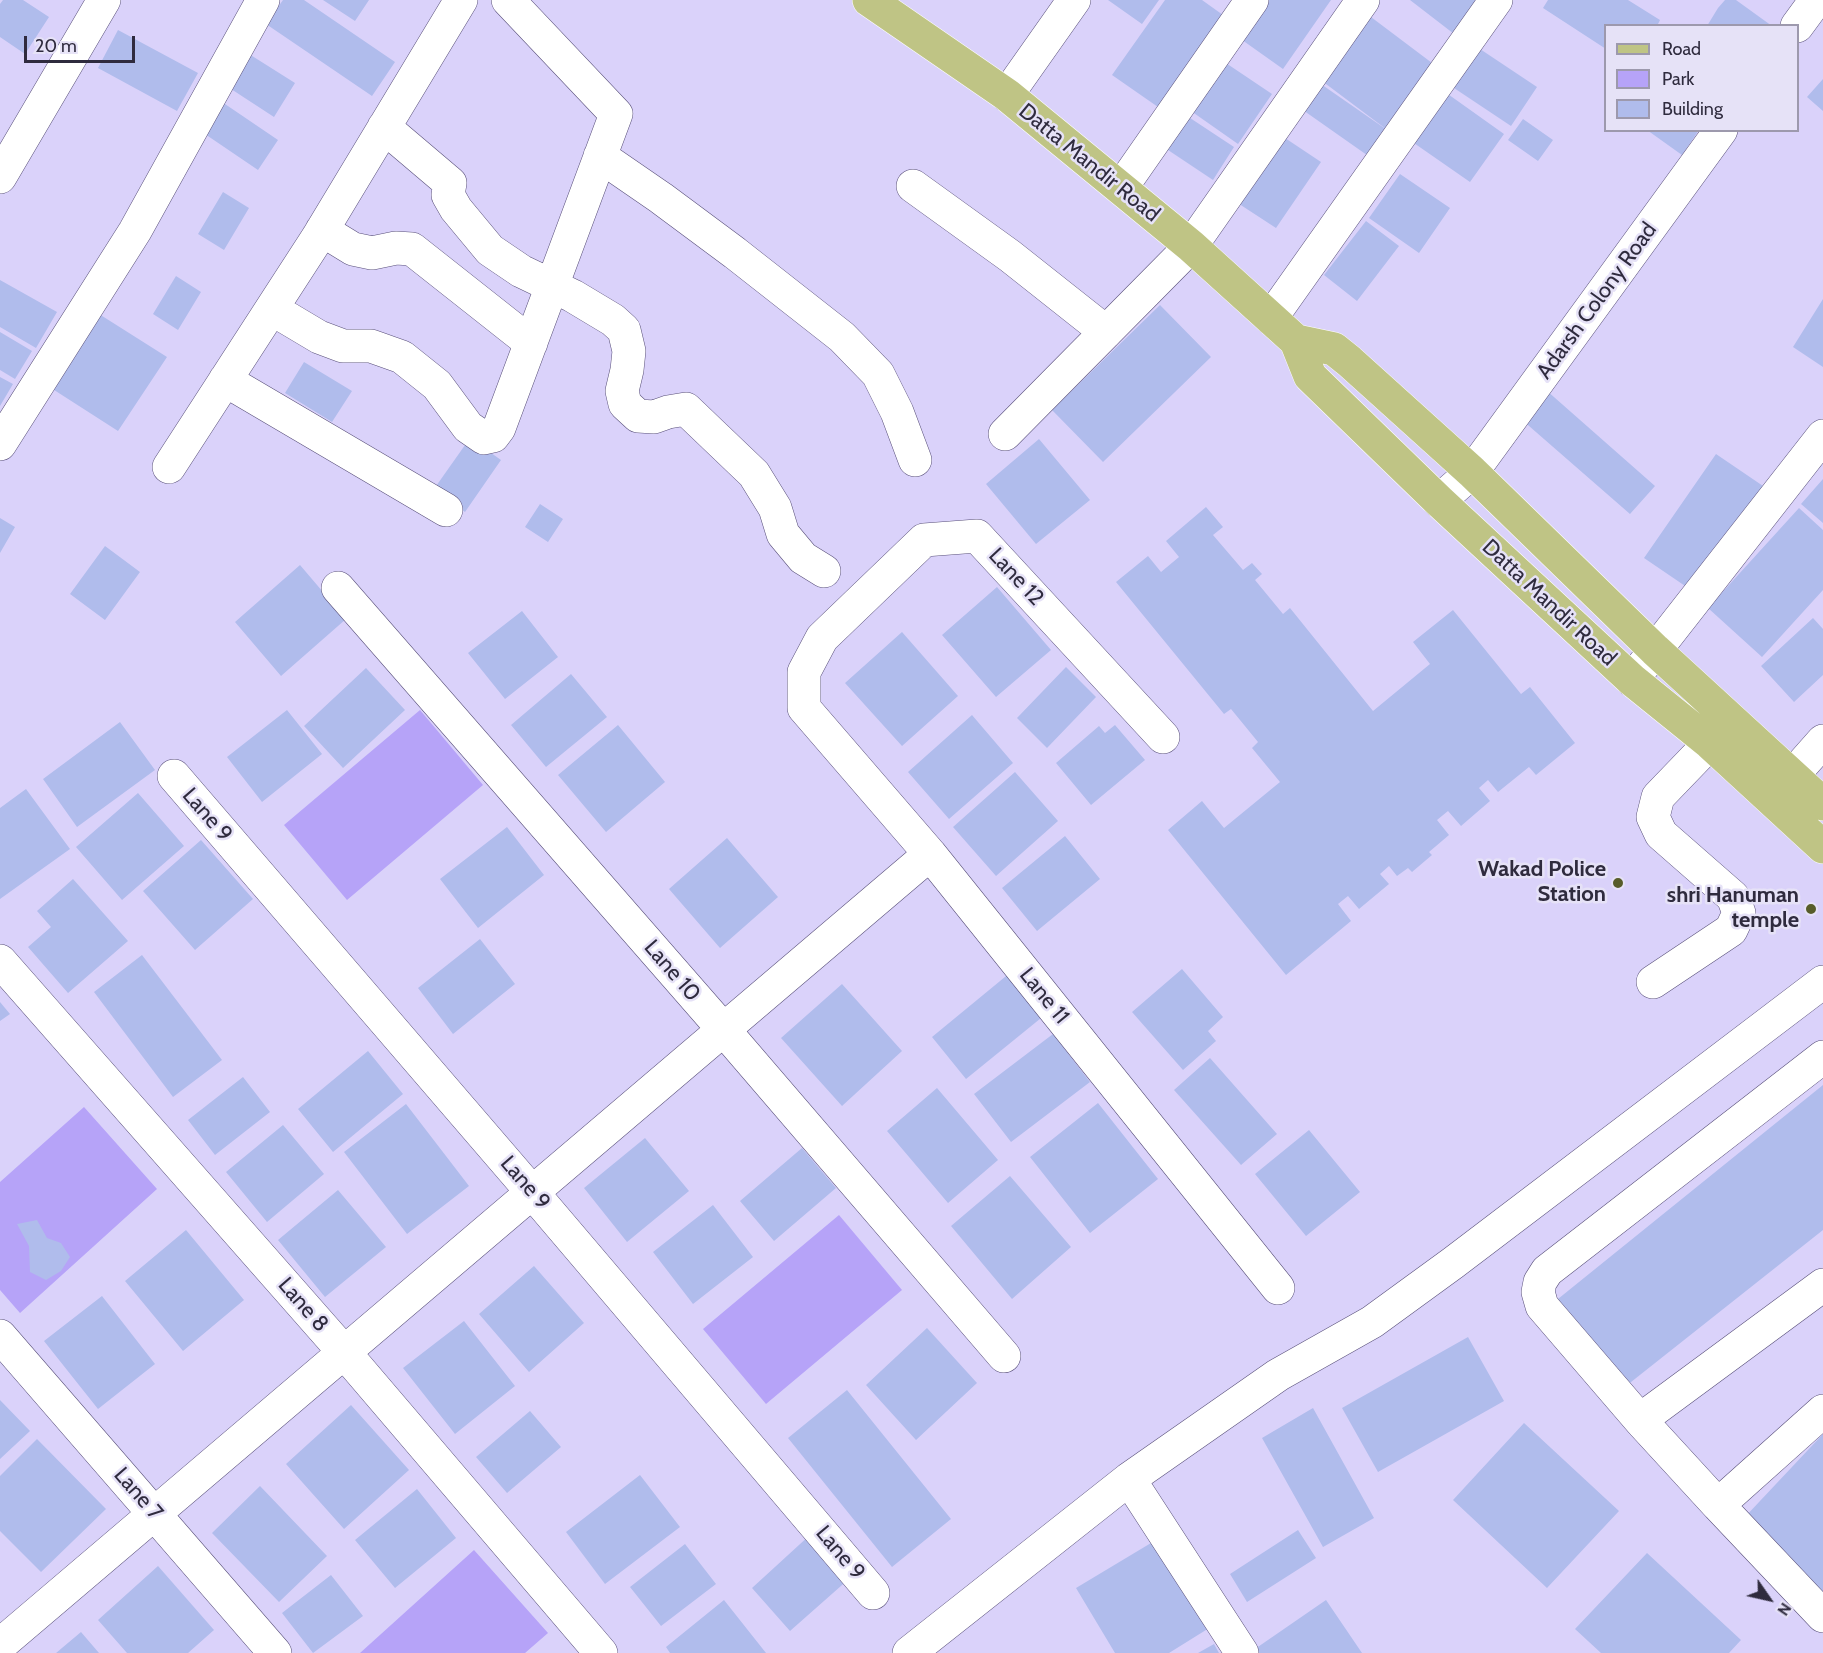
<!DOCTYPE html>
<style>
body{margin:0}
#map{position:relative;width:1823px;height:1653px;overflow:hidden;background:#dad2fa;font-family:Cabin,sans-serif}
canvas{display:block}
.legend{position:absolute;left:1604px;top:24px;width:195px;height:108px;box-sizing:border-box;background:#e6e2f7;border:2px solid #9d99ad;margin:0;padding:8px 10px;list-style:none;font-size:18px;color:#2f2b3e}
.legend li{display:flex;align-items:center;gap:12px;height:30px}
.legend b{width:30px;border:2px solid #9d99ad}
.north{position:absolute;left:1739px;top:1569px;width:60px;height:60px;-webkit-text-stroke:4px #e6e2f7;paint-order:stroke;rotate:124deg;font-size:16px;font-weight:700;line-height:24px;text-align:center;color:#2f2b3e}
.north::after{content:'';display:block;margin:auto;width:21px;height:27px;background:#2f2b3e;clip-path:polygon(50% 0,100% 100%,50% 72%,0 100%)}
.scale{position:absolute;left:24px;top:36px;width:111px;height:27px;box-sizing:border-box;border:3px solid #2f2b3e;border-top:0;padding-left:8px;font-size:18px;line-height:21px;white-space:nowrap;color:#2f2b3e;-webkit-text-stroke:4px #e6e2f7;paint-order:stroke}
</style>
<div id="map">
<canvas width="1823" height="1653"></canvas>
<ul class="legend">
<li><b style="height:8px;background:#bfc485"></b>Road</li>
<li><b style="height:16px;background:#b6a3f8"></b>Park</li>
<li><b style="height:16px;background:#b0bcec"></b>Building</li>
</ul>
<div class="north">N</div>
<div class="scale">20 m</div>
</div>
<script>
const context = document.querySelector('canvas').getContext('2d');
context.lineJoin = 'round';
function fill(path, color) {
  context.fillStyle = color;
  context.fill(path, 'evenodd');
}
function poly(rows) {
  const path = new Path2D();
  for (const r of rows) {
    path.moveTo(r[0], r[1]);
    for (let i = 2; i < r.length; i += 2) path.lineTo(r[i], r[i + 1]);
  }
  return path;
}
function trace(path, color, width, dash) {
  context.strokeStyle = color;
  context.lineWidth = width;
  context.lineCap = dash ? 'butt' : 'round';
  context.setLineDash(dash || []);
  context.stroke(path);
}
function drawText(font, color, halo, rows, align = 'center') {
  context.font = font + ' Cabin,sans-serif';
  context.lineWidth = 5;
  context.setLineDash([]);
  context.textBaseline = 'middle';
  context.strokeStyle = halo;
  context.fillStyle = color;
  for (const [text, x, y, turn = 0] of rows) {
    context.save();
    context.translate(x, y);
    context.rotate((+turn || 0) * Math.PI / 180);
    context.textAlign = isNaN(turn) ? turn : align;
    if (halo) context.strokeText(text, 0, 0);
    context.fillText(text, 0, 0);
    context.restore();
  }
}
fill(poly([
 [420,710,483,785,347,900,284,825],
 [84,1107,157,1189,20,1313,0,1290,0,1182],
 [839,1215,902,1290,766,1404,703,1329],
 [474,1550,548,1633,525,1653,360,1653]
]), '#b6a3f8');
fill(poly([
 [3,0,23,0,49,17,25,54,0,37,0,4],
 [283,0,304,0,395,62,372,96,266,24],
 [323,0,369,0,355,21],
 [1108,0,1159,0,1142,24],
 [1165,0,1202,0,1223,15,1158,107,1112,75],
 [1249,0,1331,0,1283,69,1228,30],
 [1410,0,1487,0,1458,37],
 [1548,0,1628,0,1660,20,1657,26,1606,26,1606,49,1543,8],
 [1725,0,1736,0,1772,26,1707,26,1718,8],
 [1363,11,1440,69,1374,160,1300,108,1318,82,1390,132,1314,75],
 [118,30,198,73,177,111,98,68],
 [1477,47,1537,87,1511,126,1451,86],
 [249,54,295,83,274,117,228,87],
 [1214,55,1272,94,1238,144,1181,104],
 [1823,79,1823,111,1807,97],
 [1445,92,1504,134,1470,182,1411,141],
 [222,102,278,140,258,170,202,132],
 [1181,112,1234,147,1213,180,1159,144],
 [1523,119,1553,140,1538,161,1508,140],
 [1647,130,1699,130,1682,155],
 [1282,136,1321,162,1276,228,1230,198],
 [1400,174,1450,208,1419,253,1369,218],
 [223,192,249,208,224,250,198,234],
 [1366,221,1399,246,1357,301,1324,275],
 [176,276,201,292,178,330,153,314],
 [0,280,57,312,36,348,0,327],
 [1823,299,1823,367,1793,347],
 [1160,305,1211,357,1103,462,1052,410],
 [99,314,167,357,118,431,51,388],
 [0,332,32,351,15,379,0,370],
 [304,362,352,391,332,422,285,393],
 [0,377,13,384,0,406],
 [1546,390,1655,486,1630,514,1521,419],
 [470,438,501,460,465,512,434,489],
 [1039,439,1090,500,1036,544,986,484],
 [1716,454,1766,488,1694,592,1644,558],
 [1823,479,1823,523,1801,504],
 [540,504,563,519,548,542,525,527],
 [1206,507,1223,527,1213,535,1243,570,1252,563,1262,574,1255,580,1283,614,1290,608,1373,711,1430,664,1413,642,1453,610,1521,694,1530,687,1575,743,1536,775,1529,767,1498,792,1488,780,1479,788,1490,801,1461,826,1448,811,1437,820,1449,835,1429,852,1432,855,1412,872,1408,868,1397,876,1389,866,1380,874,1389,884,1359,909,1348,896,1338,904,1351,921,1286,975,1168,830,1202,801,1224,828,1280,782,1252,748,1258,742,1231,709,1224,714,1116,582,1148,556,1161,572,1179,557,1166,541],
 [1799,508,1823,530,1823,590,1762,657,1708,608],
 [0,518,15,527,0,553],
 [105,546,140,572,105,620,70,594],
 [300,565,346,619,281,676,235,622],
 [997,587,1051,650,996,697,942,635],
 [522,611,558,657,505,699,468,653],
 [1813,618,1823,629,1823,675,1794,702,1761,666],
 [902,632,958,696,902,746,845,683],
 [1066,667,1096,697,1047,748,1017,718],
 [366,668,405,710,343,768,304,726],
 [571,674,607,717,546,767,511,725],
 [287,710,322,754,262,802,227,757],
 [972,715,1013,763,949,819,908,772],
 [120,722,155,770,77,827,43,779],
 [618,725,665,782,606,832,558,775],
 [1115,725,1145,760,1091,805,1056,763,1099,726,1105,733],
 [1015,772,1058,821,996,876,953,827],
 [26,789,70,849,0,899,0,808],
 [138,793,184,846,122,900,76,847],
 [507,827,544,875,478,928,440,879],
 [1065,836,1100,879,1037,931,1002,888],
 [727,838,778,897,720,948,669,889],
 [201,840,253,899,195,950,143,891],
 [73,879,128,941,68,993,28,947,51,927,37,911],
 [480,939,515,984,453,1034,418,988],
 [142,955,222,1060,173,1097,94,992],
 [1182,969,1223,1017,1208,1031,1216,1041,1183,1070,1132,1012],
 [1011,972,1046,1014,966,1079,932,1037],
 [842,984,902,1051,842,1106,781,1038],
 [0,1002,10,1014,0,1021],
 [1053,1034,1090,1082,1011,1142,974,1094],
 [368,1051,403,1094,333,1152,298,1109],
 [1210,1058,1277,1134,1241,1165,1174,1090],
 [243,1077,270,1112,215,1155,188,1120],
 [1823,1085,1823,1230,1626,1386,1553,1303],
 [937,1088,998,1160,948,1203,887,1131],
 [1098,1103,1158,1179,1090,1233,1030,1157],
 [406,1104,469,1186,407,1234,344,1152],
 [283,1125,324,1174,267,1222,226,1172],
 [1309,1130,1360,1192,1306,1236,1255,1174],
 [645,1138,689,1191,627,1242,584,1188],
 [802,1148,836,1188,774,1241,740,1201],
 [1010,1176,1071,1247,1012,1299,951,1226],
 [338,1190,386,1247,325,1297,278,1240],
 [713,1205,753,1257,693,1304,653,1252],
 [37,1220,47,1238,61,1243,70,1257,61,1271,46,1280,30,1272,29,1246,17,1224],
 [186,1230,244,1300,183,1351,125,1281],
 [534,1266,584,1323,529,1372,479,1314],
 [102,1296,155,1364,98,1409,44,1341],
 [464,1321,515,1386,455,1434,403,1368],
 [927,1328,977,1383,916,1440,866,1385],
 [1468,1337,1504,1401,1378,1472,1342,1408],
 [847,1390,951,1519,892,1567,788,1438],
 [0,1400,30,1431,0,1459],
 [351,1405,409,1470,344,1529,286,1464],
 [1313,1408,1374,1518,1323,1547,1262,1438],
 [530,1411,561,1447,507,1493,476,1457],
 [1524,1423,1619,1511,1547,1588,1453,1500],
 [1823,1434,1823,1592,1744,1518],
 [37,1439,106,1509,41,1572,0,1531,0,1476],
 [640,1475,680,1527,605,1584,566,1532],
 [260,1486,327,1556,279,1602,212,1533],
 [417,1489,456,1538,395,1588,355,1540],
 [1298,1530,1316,1558,1247,1602,1230,1574],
 [811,1534,850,1578,790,1631,752,1588],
 [1161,1537,1214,1625,1169,1653,1115,1653,1076,1588],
 [685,1544,716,1584,661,1626,630,1587],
 [1647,1553,1741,1640,1729,1653,1601,1653,1575,1629],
 [158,1566,214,1630,188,1653,127,1653,98,1620],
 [331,1575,363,1616,313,1653,282,1613],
 [724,1600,766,1653,670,1653,666,1647],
 [1326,1600,1362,1653,1253,1653,1252,1651],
 [81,1632,99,1653,56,1653],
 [1214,1644,1219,1653,1198,1653]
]), '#b0bcec');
const minor = poly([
 [1797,26,1816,0],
 [1007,95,1074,0],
 [384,127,450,183,448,195,456,209,490,250,521,271,573,296,613,320,624,330,629,351,627,370,622,391,625,404,638,416,654,417,668,412,686,409,754,474,775,508,783,534,803,558,824,571],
 [600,156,661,198,735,253,842,337,878,374,897,412,915,460],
 [0,177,104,0],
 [913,186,1010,256,1106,332],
 [1121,188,1252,0],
 [322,230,353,249,372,253,396,248,412,249,531,343],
 [272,309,319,337,343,346,371,346,402,357,437,385,468,427,484,438,493,436,499,428,616,114,508,0],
 [1271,318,1496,0],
 [225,380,446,510],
 [1005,434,1191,246,1363,0],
 [0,444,135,231,263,0],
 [169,467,318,237,461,0],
 [1439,501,1472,472,1721,130],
 [338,588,723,1029,1004,1356],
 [1632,680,1823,436],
 [1163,737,977,536,924,540,822,638,804,672,804,708,930,854,1278,1288],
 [174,776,532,1192,873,1593],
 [1792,776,1823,741],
 [0,961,344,1352,601,1653],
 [1653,982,1731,930,1739,913,1733,897,1661,834,1653,817,1658,797,1710,743],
 [1823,1057,1547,1271,1540,1282,1538,1292,1542,1306,1640,1420,1718,1505,1823,1411],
 [0,1336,275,1653],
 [1640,1420,1823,1285],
 [1129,1479,1242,1653],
 [1718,1505,1823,1616],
 [0,1645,930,854],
 [909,1653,1129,1479,1278,1375,1372,1322,1453,1263,1823,982]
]);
const major = poly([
 [869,0,1007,95,1191,246,1296,341,1310,376,1439,501,1632,680,1710,743,1823,847],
 [1296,341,1334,349,1349,361,1472,472,1655,650,1823,804]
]);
trace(minor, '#59507a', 34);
trace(major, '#fff', 34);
trace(minor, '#fff', 33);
trace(major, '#bfc485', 33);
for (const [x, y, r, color] of [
 [1618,883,6,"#575c2a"],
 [1811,909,6,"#575c2a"]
]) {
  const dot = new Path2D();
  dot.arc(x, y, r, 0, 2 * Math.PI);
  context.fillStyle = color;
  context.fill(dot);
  trace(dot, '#e6e2f7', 2);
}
drawText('22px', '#2f2b3e', '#e6e2f7', [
 ["Datta Mandir Road",1089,163,39],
 ["Adarsh Colony Road",1597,301,-54],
 ["Lane 12",1016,577,47],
 ["Datta Mandir Road",1549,603,43],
 ["Lane 9",207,815,49],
 ["Lane 10",672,971,49],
 ["Lane 11",1044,996,51],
 ["Lane 9",525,1183,49],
 ["Lane 8",303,1305,49],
 ["Lane 7",138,1494,49],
 ["Lane 9",840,1553,50]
]);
drawText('bold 22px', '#2f2b3e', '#e6e2f7', [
 ["Wakad Police",1606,870],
 ["Station",1606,895],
 ["shri Hanuman",1799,896],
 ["temple",1799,921]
], 'right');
</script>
